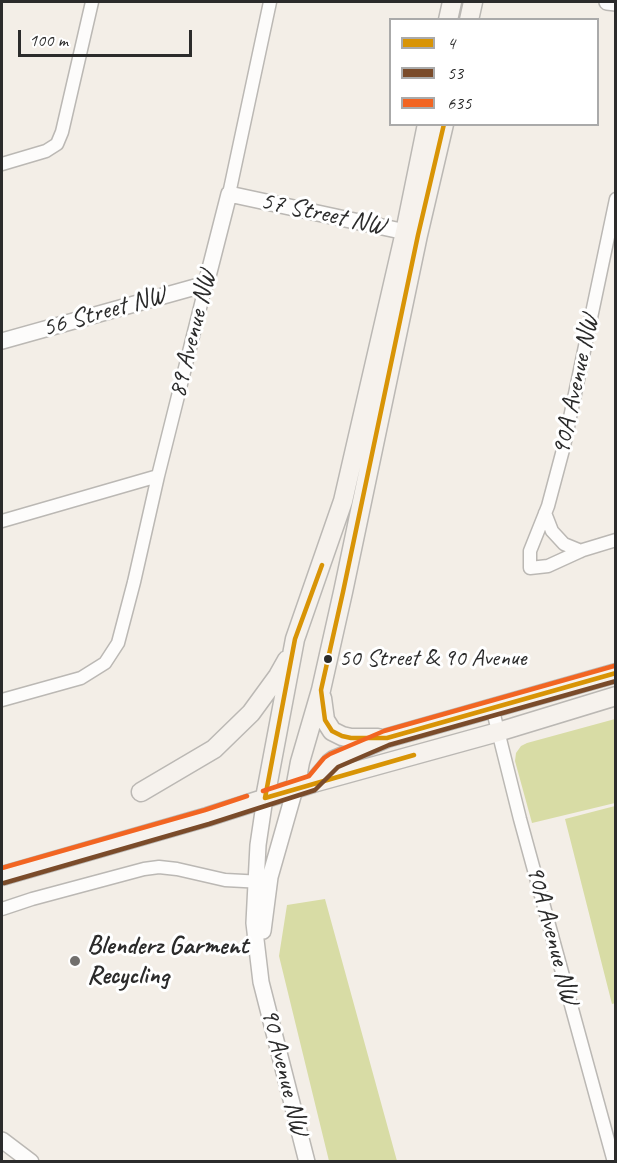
<!DOCTYPE html>
<style>
body{margin:0}
#map{position:relative;width:617px;height:1163px;overflow:hidden;background:#f3eee7;font-family:Caveat,sans-serif}
canvas{display:block}
.frame{position:absolute;inset:0;border:3px solid #2b2b2b;pointer-events:none}
.legend{position:absolute;left:389px;top:18px;width:210px;height:108px;box-sizing:border-box;background:#fff;border:2px solid #aaa;margin:0;padding:8px 10px;list-style:none;font-size:18px;color:#2b2b2b}
.legend li{display:flex;align-items:center;gap:12px;height:30px}
.legend b{width:30px;border:2px solid #aaa}
.scale{position:absolute;left:18px;top:30px;width:174px;height:27px;box-sizing:border-box;border:3px solid #2b2b2b;border-top:0;padding-left:8px;font-size:18px;line-height:21px;white-space:nowrap;color:#2b2b2b;-webkit-text-stroke:4px #fff;paint-order:stroke}
</style>
<div id="map">
<canvas width="617" height="1163"></canvas>
<div class="frame"></div>
<ul class="legend">
<li><b style="height:8px;background:#d89406"></b>4</li>
<li><b style="height:8px;background:#7a4b2a"></b>53</li>
<li><b style="height:8px;background:#f26522"></b>635</li>
</ul>
<div class="scale">100 m</div>
</div>
<script>
const context = document.querySelector('canvas').getContext('2d');
context.lineJoin = 'round';
function fill(path, color) {
  context.fillStyle = color;
  context.fill(path, 'evenodd');
}
function poly(rows) {
  const path = new Path2D();
  for (const r of rows) {
    path.moveTo(r[0], r[1]);
    for (let i = 2; i < r.length; i += 2) path.lineTo(r[i], r[i + 1]);
  }
  return path;
}
function trace(path, color, width, dash) {
  context.strokeStyle = color;
  context.lineWidth = width;
  context.lineCap = dash ? 'butt' : 'round';
  context.setLineDash(dash || []);
  context.stroke(path);
}
function drawText(font, color, halo, rows, align = 'center') {
  context.font = font + ' Caveat,sans-serif';
  context.lineWidth = 6;
  context.setLineDash([]);
  context.textBaseline = 'middle';
  context.strokeStyle = halo;
  context.fillStyle = color;
  for (const [text, x, y, turn = 0] of rows) {
    context.save();
    context.translate(x, y);
    context.rotate((+turn || 0) * Math.PI / 180);
    context.textAlign = isNaN(turn) ? turn : align;
    if (halo) context.strokeText(text, 0, 0);
    context.fillText(text, 0, 0);
    context.restore();
  }
}
fill(poly([
 [615,719,615,803,532,823,515,761,516,753,521,746,527,743],
 [615,806,616,1003,612,1004,565,819],
 [325,899,397,1161,329,1161,279,956,287,905]
]), '#d8dca5');
const minor = poly([
 [2,164,46,151,57,144,62,132,92,2],
 [229,194,270,2],
 [616,199,564,446,548,506,530,551,530,568,548,566,583,550,616,540],
 [545,513,552,531,564,544,581,551],
 [2,521,158,476],
 [2,700,81,678,105,663,118,643,134,582,158,476,206,284],
 [492,707,520,819,614,1162],
 [2,909,32,899,144,869,159,867,177,869,225,880,263,882]
]);
const tertiary = poly([
 [607,2,616,3],
 [2,341,206,284,229,194,415,234],
 [265,798,258,845,254,923,261,982,307,1162],
 [263,931,270,877,295,789],
 [2,1140,31,1162]
]);
const secondary = poly([
 [448,20,452,2],
 [469,20,473,2],
 [322,698,325,720,332,731,342,736,351,738,378,738],
 [313,783,330,763,334,760,387,738,616,673],
 [295,789,300,762,321,690,343,592,418,235,444,124],
 [141,792,214,749,251,713,278,676,287,660],
 [265,798,295,639,343,501,405,232,427,124],
 [2,876,207,817,313,783,498,732,616,696]
]);
trace(minor, '#bbb8b4', 15);
trace(tertiary, '#bbb8b4', 18);
trace(secondary, '#bbb8b4', 21);
trace(minor, '#fdfcfb', 12);
trace(tertiary, '#fdfcfb', 15);
trace(secondary, '#f6f2ed', 18);
trace(poly([
 [444,124,418,235,343,592,321,690,325,720,332,731,342,736,351,738,387,738,616,673],
 [265,798,295,639,322,565],
 [265,798,414,755]
]), '#d89406', 4.5);
trace(poly([
 [4,883,209,824,315,790,338,767,389,745,616,681]
]), '#7a4b2a', 4.5);
trace(poly([
 [263,791,309,776,324,758,330,754,384,731,614,666],
 [2,868,205,810,247,796]
]), '#f26522', 4.5);
for (const [x, y, r, color] of [
 [328,659,5,"#2b2b2b"],
 [75,961,6,"#716f6d"]
]) {
  const dot = new Path2D();
  dot.arc(x, y, r, 0, 2 * Math.PI);
  context.fillStyle = color;
  context.fill(dot);
  trace(dot, '#fff', 2);
}
drawText('24px', '#2b2b2b', '#fff', [
 ["50 Street & 90 Avenue",339,659]
], 'left');
drawText('26px', '#2b2b2b', '#fff', [
 ["57 Street NW",323,214,12],
 ["56 Street NW",104,312,-16],
 ["89 Avenue NW",193,334,-76],
 ["90A Avenue NW",576,385,-78],
 ["90A Avenue NW",552,935,75],
 ["90 Avenue NW",284,1072,76]
]);
drawText('bold 26px', '#2b2b2b', '#fff', [
 ["Blenderz Garment",87,946],
 ["Recycling",87,976]
], 'left');
</script>
